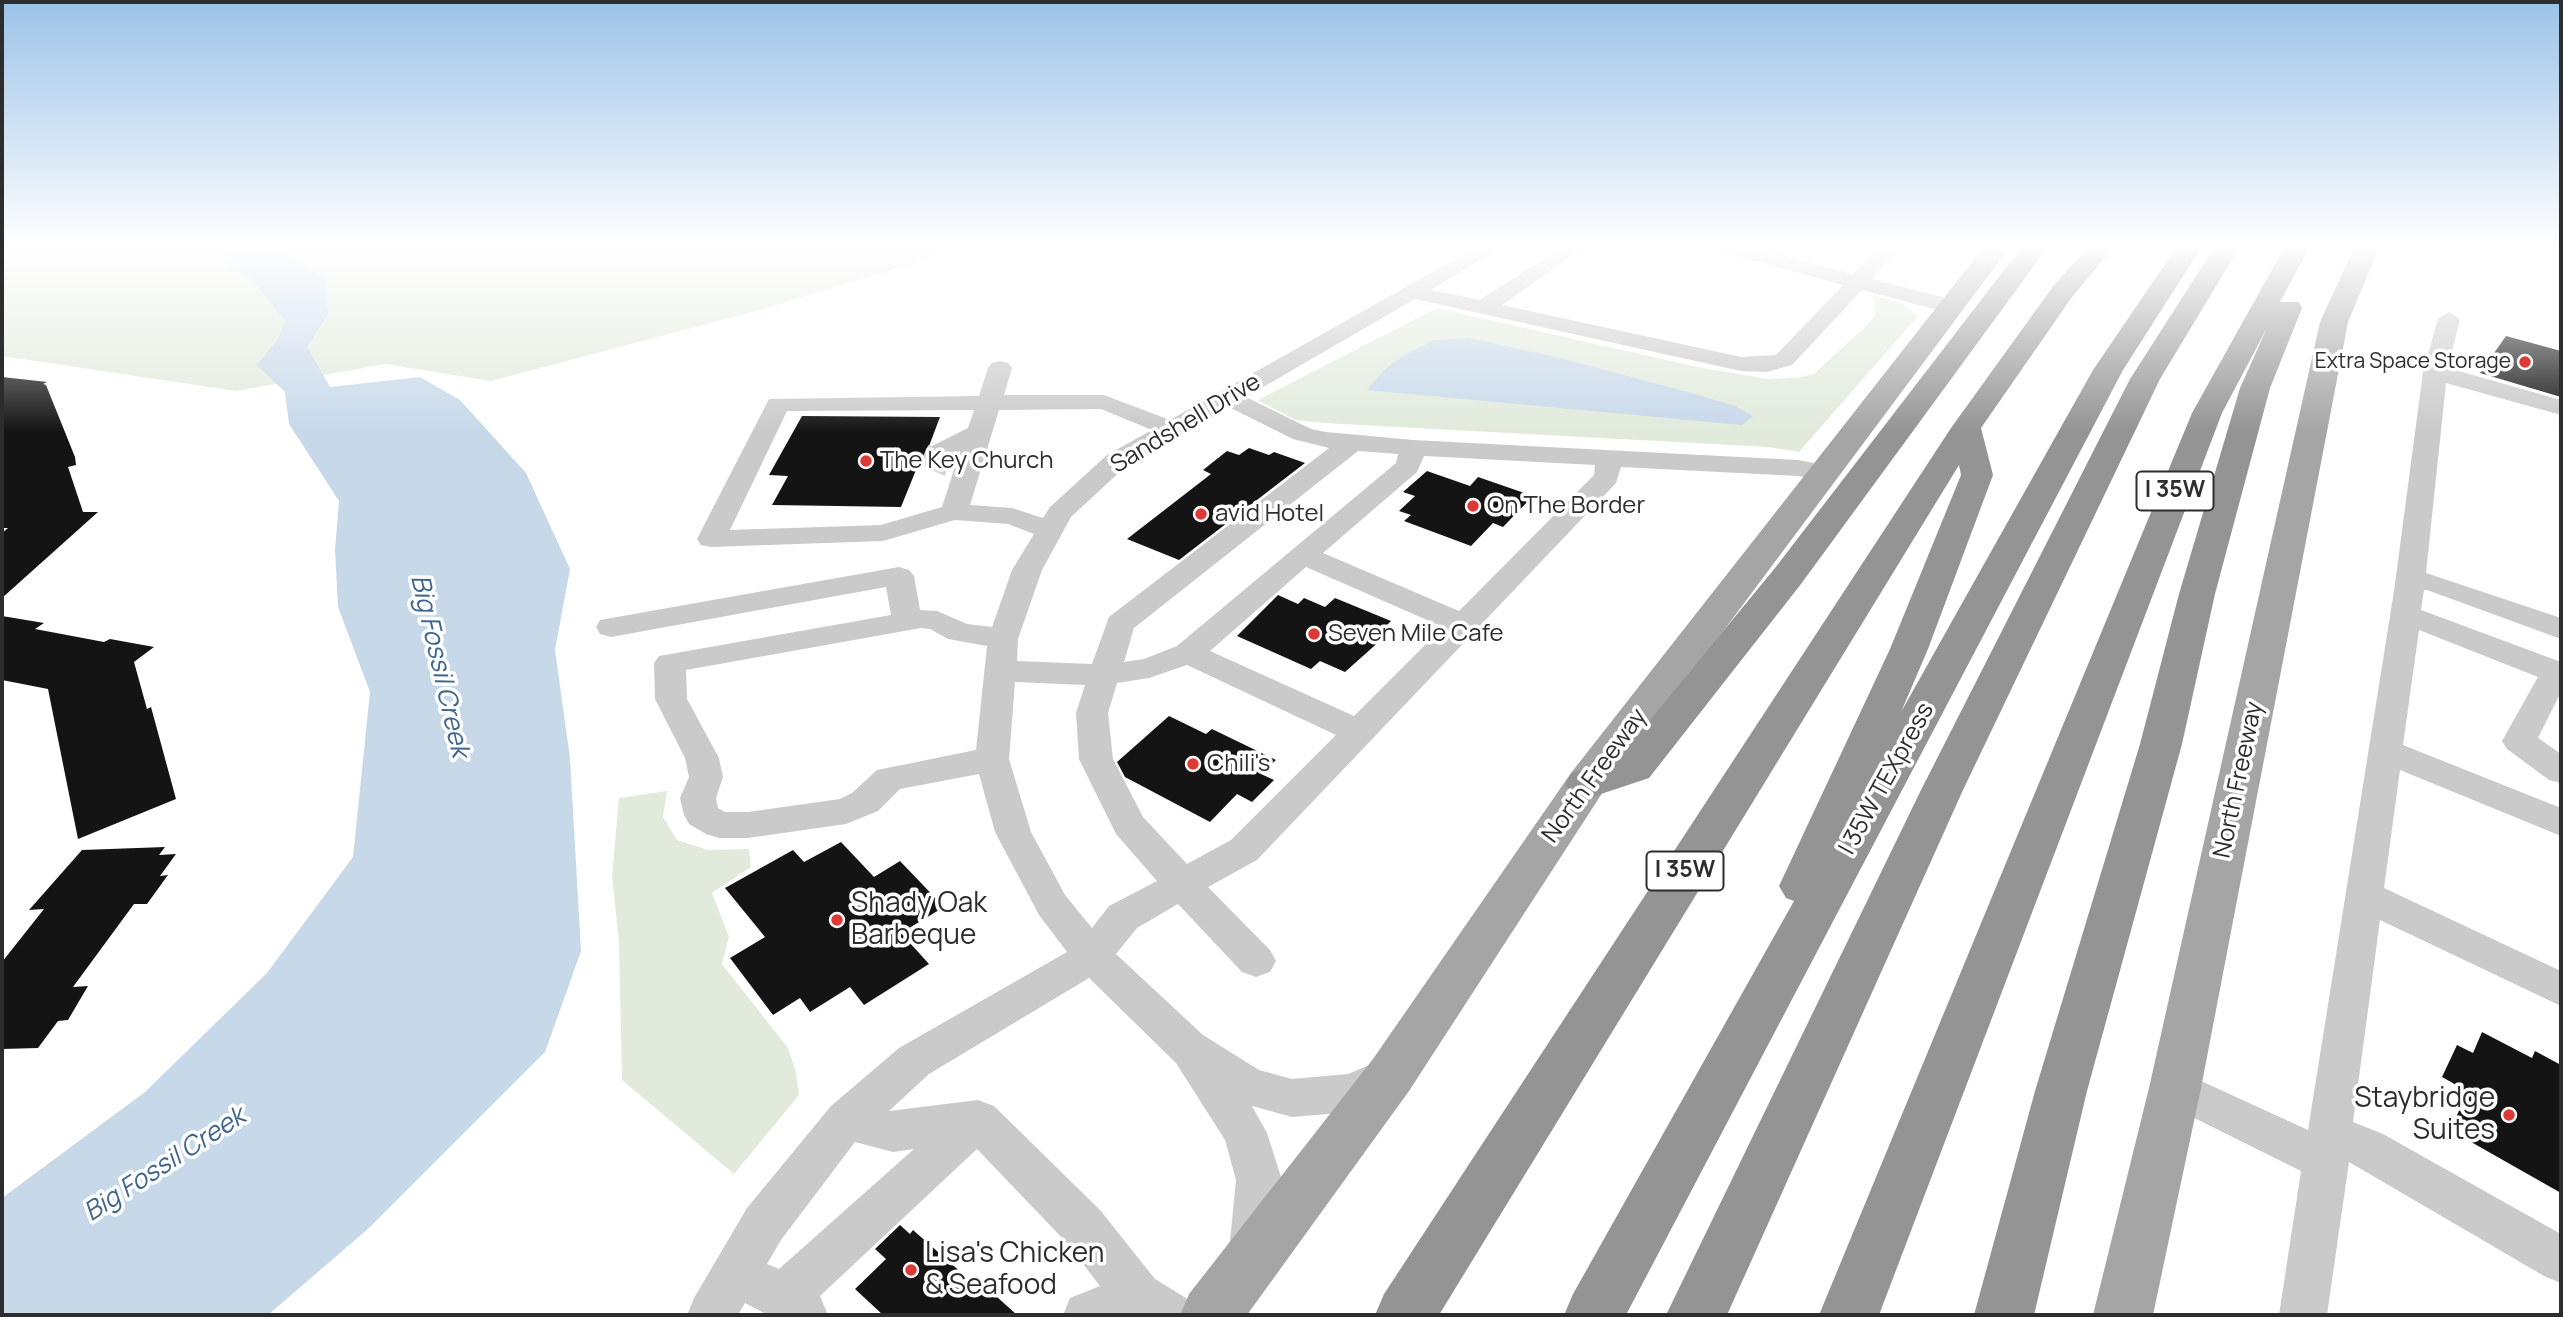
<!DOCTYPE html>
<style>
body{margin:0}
#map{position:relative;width:2563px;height:1317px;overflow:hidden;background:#fff;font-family:Manrope,sans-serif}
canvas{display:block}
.frame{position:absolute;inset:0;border:4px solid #2d2d2d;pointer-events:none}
</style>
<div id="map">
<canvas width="2563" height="1317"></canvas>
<div class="frame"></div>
</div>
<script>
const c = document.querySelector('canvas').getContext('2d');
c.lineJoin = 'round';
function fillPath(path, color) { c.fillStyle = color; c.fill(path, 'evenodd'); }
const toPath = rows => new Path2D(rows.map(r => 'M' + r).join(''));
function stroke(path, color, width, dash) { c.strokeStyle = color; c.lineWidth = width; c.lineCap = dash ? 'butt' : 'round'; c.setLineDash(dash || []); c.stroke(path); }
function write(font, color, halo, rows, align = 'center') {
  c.font = font + ' Manrope,sans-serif'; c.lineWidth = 7; c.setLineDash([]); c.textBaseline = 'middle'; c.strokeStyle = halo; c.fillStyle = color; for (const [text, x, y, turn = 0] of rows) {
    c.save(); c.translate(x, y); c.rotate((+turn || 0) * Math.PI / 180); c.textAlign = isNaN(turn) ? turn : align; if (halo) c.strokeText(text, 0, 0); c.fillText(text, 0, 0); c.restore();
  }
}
fillPath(toPath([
 [2,248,964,248,756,311,491,381,385,364,236,391,2,356],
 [1873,295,1903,304,1918,316,1799,452,1768,447,1324,423,1295,420,1258,400,1437,308,1697,367,1768,379,1794,378,1814,374,1871,321,1876,311],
 [667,791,663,817,677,840,708,850,749,849,751,867,712,893,729,937,722,964,788,1048,796,1072,799,1095,734,1174,622,1080,619,942,612,876,619,798]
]), '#e1eadb');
fillPath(toPath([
 [219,248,287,248,288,255,325,278,328,314,307,347,330,387,420,377,460,400,526,473,570,569,555,650,570,758,581,951,545,1052,369,1228,268,1315,2,1315,2,1198,145,1092,267,973,353,857,370,692,338,607,335,550,339,501,289,424,285,392,257,365,278,339,285,321,251,278,230,269,225,253],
 [1469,338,1560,358,1695,394,1735,406,1753,416,1742,425,1367,390,1383,371,1403,356,1434,340]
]), '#c7d8e9');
fillPath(toPath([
 [2506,336,2561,351,2561,397,2480,373],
 [2,377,47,382,43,384,46,385,75,457,76,465,68,467,83,512,98,512,2,598,2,533,8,528,2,528],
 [802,416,940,417,920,470,916,470,901,507,772,505,788,476,769,475],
 [1249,448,1269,455,1274,452,1305,463,1179,560,1127,539,1211,474,1203,470,1227,451,1239,455],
 [1427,471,1470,486,1478,477,1533,496,1503,527,1493,523,1471,546,1404,521,1411,515,1399,511,1415,496,1403,492],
 [1278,595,1298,604,1304,598,1325,607,1335,598,1391,621,1384,628,1391,631,1345,672,1320,661,1311,669,1237,636],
 [2,616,44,623,35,629,104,642,110,639,154,647,134,662,147,709,151,707,176,799,78,839,48,689,2,680],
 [1169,716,1206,734,1212,729,1276,760,1261,774,1274,780,1252,802,1237,794,1210,822,1125,777,1117,762],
 [841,842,874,877,900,861,944,907,901,933,929,964,864,1005,850,987,810,1012,800,998,773,1015,730,958,765,937,725,888,793,850,804,862],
 [165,847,159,855,176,854,160,876,168,875,147,904,134,904,73,987,88,986,68,1020,58,1021,38,1048,2,1049,2,962,44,909,29,910,82,850],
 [2482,1032,2532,1058,2535,1051,2561,1065,2561,1193,2450,1130,2464,1100,2455,1095,2458,1086,2442,1077,2457,1045,2473,1053],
 [900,1225,910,1234,913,1230,971,1281,975,1277,1017,1315,883,1315,855,1289,886,1259,875,1249]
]), '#141414');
stroke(toPath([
 [932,470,941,451]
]), '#d5d5d5', 28, [28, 14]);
fillPath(toPath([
 [1475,248,1499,248,1431,290,1480,300,1560,248,1583,248,1502,305,1741,357,1776,355,1843,285,1723,252,1720,248,1752,248,1853,274,1879,248,1900,248,1872,279,1957,301,1960,306,1949,313,1862,290,1792,365,1767,372,1741,371,1415,299,1246,397,1311,429,1326,432,1413,440,1798,460,1835,467,1839,473,1835,479,1826,481,1798,476,1621,467,1616,483,1257,860,1208,887,1270,950,1276,961,1270,972,1256,977,1242,972,1178,904,1137,928,1116,954,1203,1035,1259,1070,1292,1079,1348,1074,1386,1058,1401,1064,1407,1077,1401,1090,1351,1112,1292,1117,1252,1106,1267,1133,1282,1180,1277,1251,1270,1267,1253,1274,1236,1267,1229,1251,1236,1180,1225,1140,1176,1063,1089,978,929,1074,889,1111,978,1100,994,1106,1100,1210,1155,1279,1186,1298,1193,1315,1063,1315,1070,1298,1100,1286,1066,1242,977,1149,820,1296,828,1315,768,1315,745,1303,738,1315,687,1315,694,1298,747,1208,831,1106,899,1048,1067,952,1039,915,995,832,979,774,900,789,878,811,846,824,748,838,719,838,706,834,689,824,684,815,680,798,689,777,685,758,655,699,654,663,659,656,891,615,886,587,611,637,600,634,596,627,600,620,899,567,909,570,914,576,920,610,937,611,967,624,992,627,1012,570,1034,534,1008,524,955,520,883,541,711,547,701,545,697,539,769,399,979,396,988,368,992,363,1000,361,1008,363,1012,368,1004,395,1104,395,1170,420,1475,248],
 [1229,407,1293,439,1329,448,1109,617,1092,664,1017,661,1018,639,1042,570,1071,517,1125,467,1229,407],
 [1101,409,1152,430,1107,455,1050,507,1043,518,1012,508,970,505,999,410,1101,409],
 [974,410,968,428,932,446,928,451,932,456,941,459,960,451,942,507,881,525,730,530,787,411,974,410],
 [1358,451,1398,454,1396,463,1177,646,1144,659,1124,662,1134,628,1358,451],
 [1424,456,1595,465,1594,475,1459,611,1323,553,1417,472,1424,456],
 [1306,567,1443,627,1354,716,1210,651,1306,567],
 [921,628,930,629,948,639,987,646,976,750,877,770,852,793,840,799,748,812,725,812,718,808,716,798,723,777,719,758,687,699,686,670,921,628],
 [1187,665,1336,735,1231,840,1187,864,1143,817,1113,759,1108,713,1117,683,1149,678,1187,665],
 [1015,682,1085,685,1076,713,1079,759,1116,834,1157,881,1109,906,1092,928,1065,895,1031,832,1009,759,1015,682],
 [855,1142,893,1152,914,1149,779,1269,767,1264,781,1240,855,1142],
 [2449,312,2460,319,2448,368,2561,400,2561,415,2446,383,2426,573,2561,618,2561,639,2427,590,2424,590,2421,610,2561,662,2561,692,2538,738,2561,754,2561,783,2549,780,2507,749,2502,741,2538,677,2419,630,2403,745,2561,808,2561,836,2400,770,2384,888,2561,971,2561,1006,2380,920,2353,1122,2383,1134,2561,1234,2561,1283,2544,1276,2349,1162,2327,1315,2279,1315,2301,1171,2160,1101,2153,1088,2160,1075,2175,1069,2308,1130,2394,591,2423,372,2438,319,2449,312]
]), '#cacaca');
fillPath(toPath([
 [1983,248,2009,248,1601,795,1409,1091,1247,1315,1180,1315,1189,1294,1373,1059,1571,773,1983,248],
 [2354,248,2379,248,2348,322,2201,1088,2153,1315,2093,1315,2149,1088,2320,322,2354,248]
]), '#a5a5a5');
fillPath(toPath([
 [2021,248,2047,248,1801,584,1649,778,1586,799,1571,795,1565,784,1571,773,1619,758,1775,568,2021,248],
 [2087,248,2113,248,2072,297,1981,428,1993,475,1928,649,1901,712,2093,370,2176,248,2201,248,2123,370,1626,1315,1564,1315,1573,1294,1794,901,1786,898,1779,886,1890,649,1961,475,1959,465,1439,1315,1375,1315,1384,1294,1951,428,2054,285,2087,248],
 [2214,248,2239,248,2160,379,1963,790,1727,1315,1666,1315,1921,790,2130,379,2214,248],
 [2284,248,2309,248,2280,302,2299,302,2302,308,2270,388,2215,594,2182,744,2087,1091,2034,1315,1974,1315,2035,1091,2140,744,2179,594,2240,388,2267,328,2222,413,1879,1315,1819,1315,2192,413,2284,248]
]), '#949494');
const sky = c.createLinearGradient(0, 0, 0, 432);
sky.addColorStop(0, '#9bc2e8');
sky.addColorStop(0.57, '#fff');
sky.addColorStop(1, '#ffffff00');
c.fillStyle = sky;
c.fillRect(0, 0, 2563, 432);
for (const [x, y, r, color] of [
 [2525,362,7,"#de3a35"],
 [866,461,7,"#de3a35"],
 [1473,506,7,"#de3a35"],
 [1201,514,7,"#de3a35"],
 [1314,634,7,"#de3a35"],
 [1193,764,7,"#de3a35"],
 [837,920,7,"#de3a35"],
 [2509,1115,7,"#de3a35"],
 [911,1270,7,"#de3a35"]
]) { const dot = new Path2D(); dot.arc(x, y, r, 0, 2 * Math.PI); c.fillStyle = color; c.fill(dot); stroke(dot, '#fff', 2.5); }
write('21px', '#2d2d2d', '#fff', [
 ["Extra Space Storage",2511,362]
], 'right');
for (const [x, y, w] of [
 [2175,491,77],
 [1685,871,77]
]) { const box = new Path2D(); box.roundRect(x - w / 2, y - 19.5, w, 39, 5); c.fillStyle = '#fff'; c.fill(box); stroke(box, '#2d2d2d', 2); }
write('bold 23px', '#2d2d2d', null, [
 ["I 35W",2175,491],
 ["I 35W",1685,871]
]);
write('24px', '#2d2d2d', '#fff', [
 ["Sandshell Drive",1186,424,-31],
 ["North Freeway",1595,776,-54],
 ["I 35W TEXpress",1887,779,-61],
 ["North Freeway",2239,780,-78]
]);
write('24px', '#2d2d2d', '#fff', [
 ["The Key Church",880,461],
 ["On The Border",1487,506],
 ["avid Hotel",1215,514],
 ["Seven Mile Cafe",1328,634],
 ["Chili's",1207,764]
], 'left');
write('italic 26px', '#3e658b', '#fff', [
 ["Big Fossil Creek",439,666,77],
 ["Big Fossil Creek",165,1165,-33]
]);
write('28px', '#2d2d2d', '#fff', [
 ["Shady Oak",851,904],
 ["Barbeque",851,936],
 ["Staybridge",2495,1099,"right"],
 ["Suites",2495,1131,"right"],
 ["Lisa's Chicken",925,1254],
 ["& Seafood",925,1286]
], 'left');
</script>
